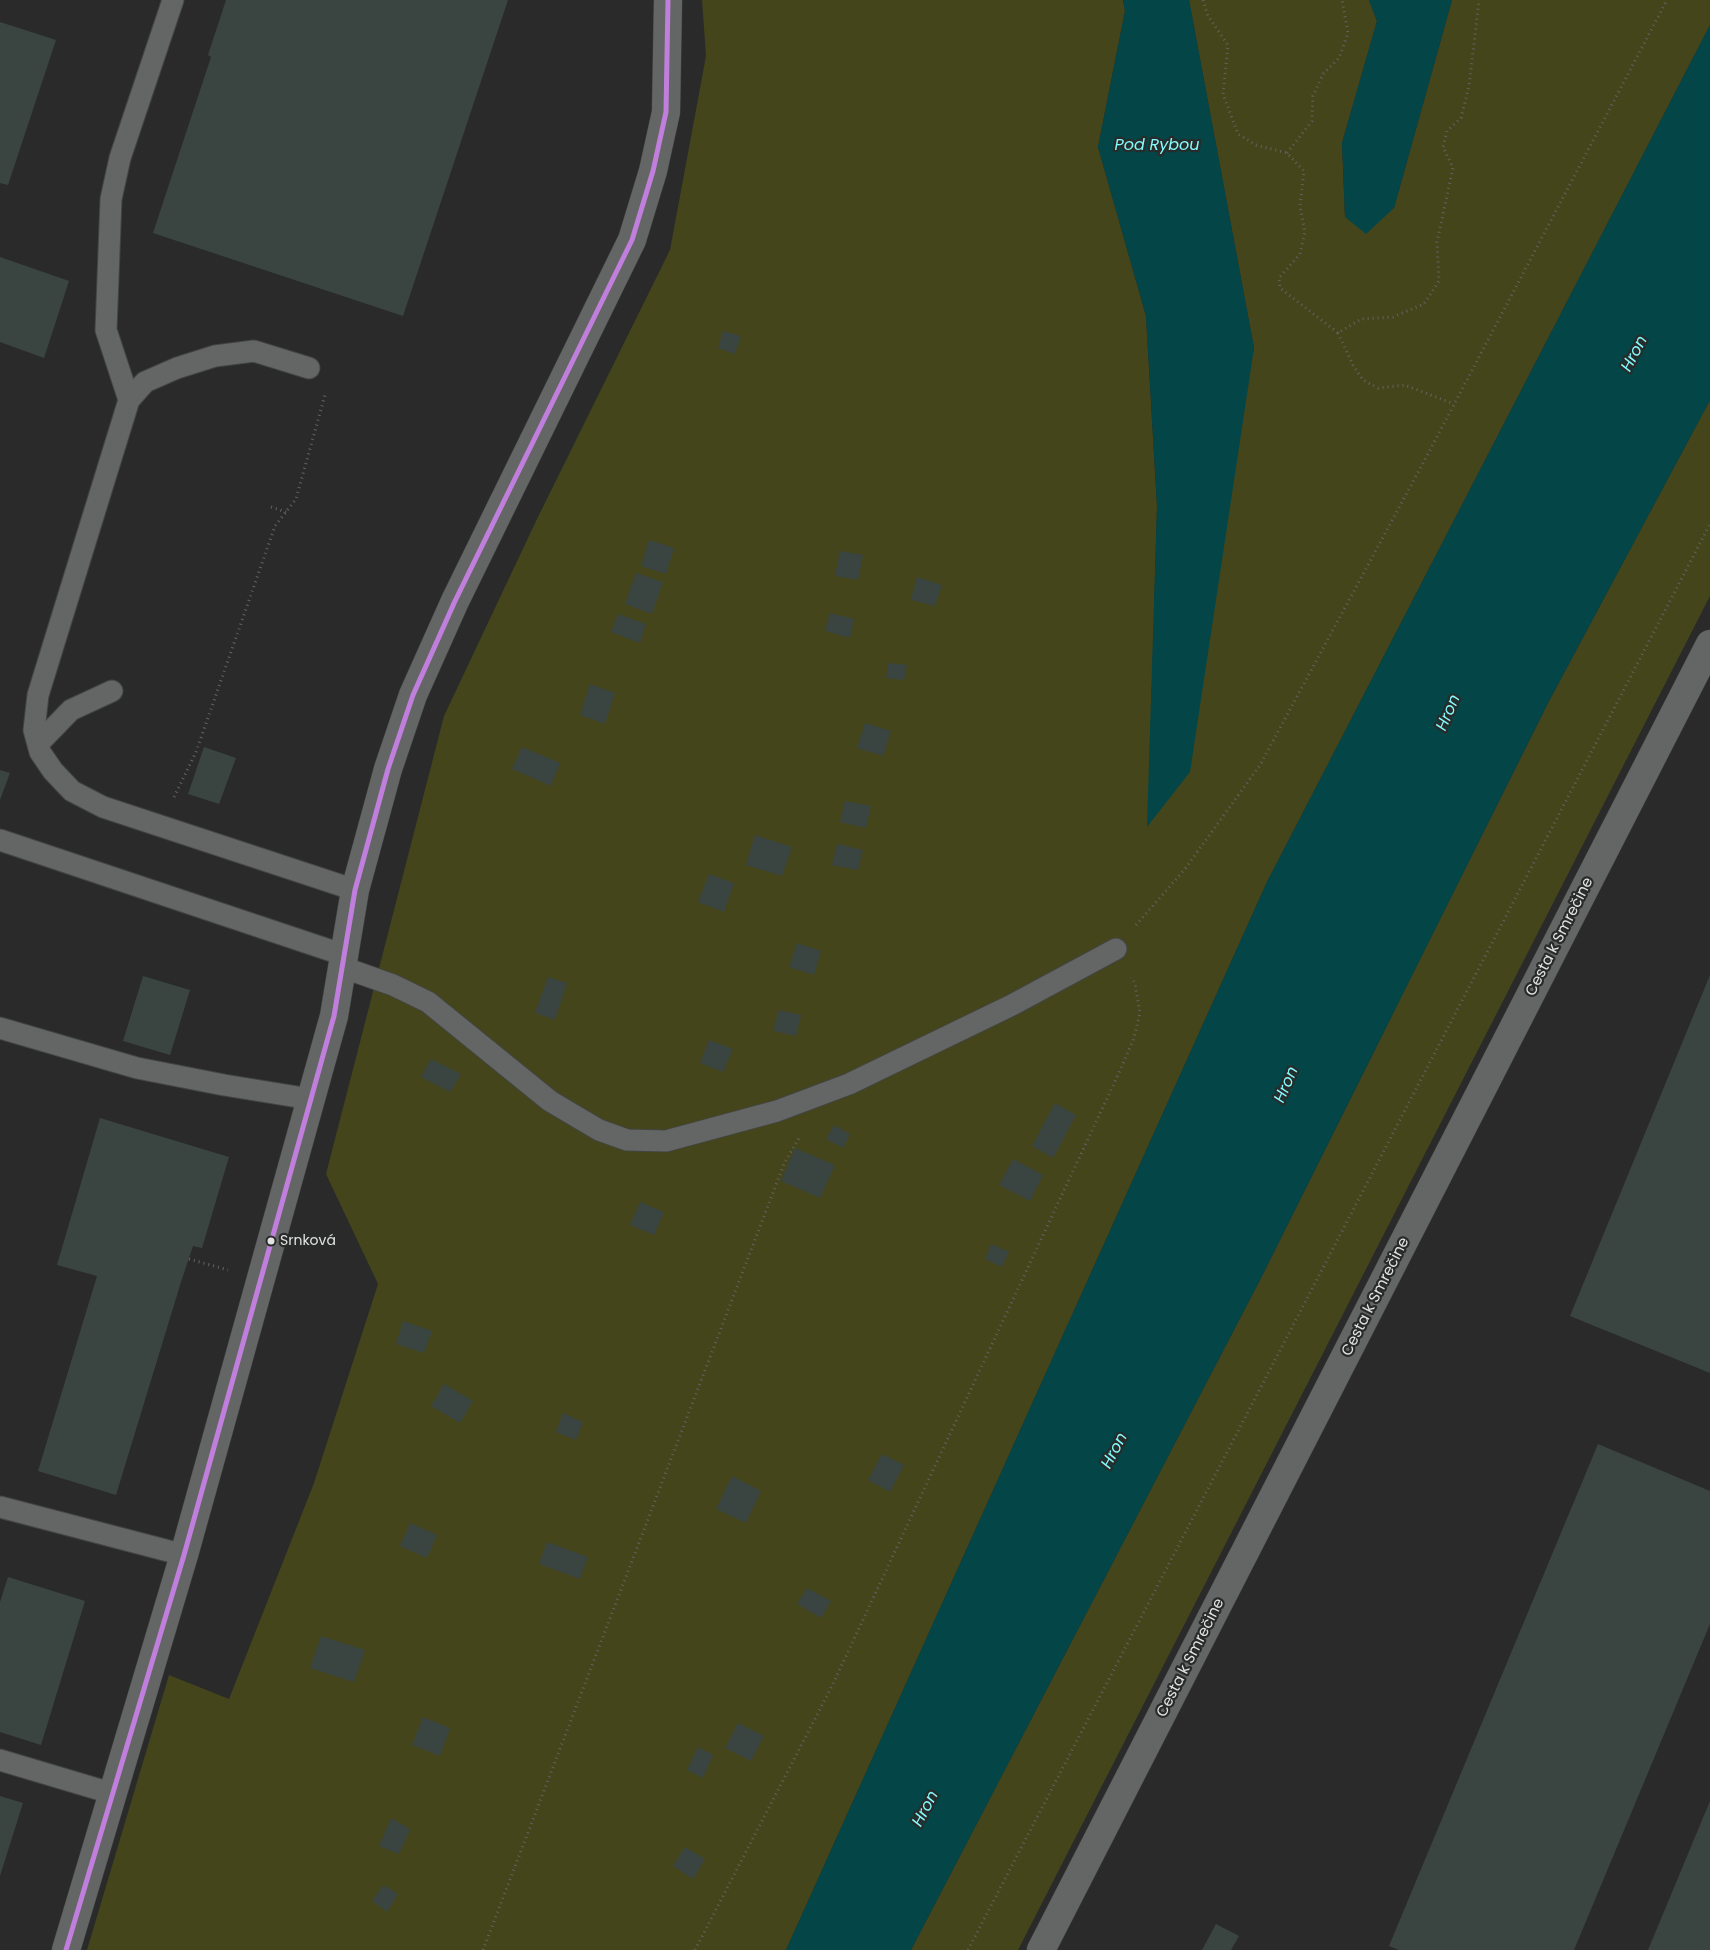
<!DOCTYPE html>
<meta charset="utf-8">
<style>
body{margin:0}
canvas{display:block;background:#292a29}
</style>
<canvas width="1710" height="1950"></canvas>
<script>
const c = document.querySelector('canvas').getContext('2d');
c.lineJoin = 'round';
function fillPath(path, color) { c.fillStyle = color; c.fill(path, 'evenodd'); }
const toPath = rows => new Path2D(rows.map(r => 'M' + r).join(''));
function stroke(path, color, width, dash) { c.strokeStyle = color; c.lineWidth = width; c.lineCap = dash ? 'butt' : 'round'; c.setLineDash(dash || []); c.stroke(path); }
function write(font, color, halo, rows, align = 'center') {
  c.font = font + ' Poppins,sans-serif'; c.lineWidth = 4.5; c.setLineDash([]); c.textBaseline = 'middle'; c.strokeStyle = halo; c.fillStyle = color; for (const [text, x, y, turn = 0] of rows) {
    c.save(); c.translate(x, y); c.rotate((+turn || 0) * Math.PI / 180); c.textAlign = isNaN(turn) ? turn : align; if (halo) c.strokeText(text, 0, 0); c.fillText(text, 0, 0); c.restore();
  }
}
fillPath(toPath([
 [702,0,1123,0,1125,11,1098,147,1146,316,1157,506,1148,826,1254,348,1189,0,1369,0,1377,21,1342,143,1345,217,1394,208,1452,0,1710,0,1710,25,1267,882,786,1950,87,1950,169,1675,229,1699,314,1483,378,1284,326,1174,444,716,537,519,670,250,706,56],
 [1710,400,1710,596,1018,1950,911,1950,1261,1278,1548,703]
]), '#44451b');
fillPath(toPath([
 [1123,0,1189,0,1254,348,1190,772,1147,827,1157,506,1146,316,1098,147,1125,11],
 [1369,0,1452,0,1394,208,1366,234,1345,217,1342,143,1377,21],
 [1710,25,1710,400,1548,703,1261,1278,911,1950,786,1950,1267,882]
]), '#044547');
fillPath(toPath([
 [226,0,508,0,403,316,153,233,211,57,208,55],
 [0,22,56,40,8,185,0,183],
 [0,257,69,281,44,358,0,342],
 [723,331,741,336,735,354,718,348],
 [649,540,674,548,666,574,641,566],
 [840,551,863,555,858,580,835,576],
 [636,573,663,582,652,614,625,604],
 [917,577,942,585,935,606,911,600],
 [830,613,854,619,850,638,825,631],
 [618,614,646,624,640,643,611,632],
 [888,663,907,665,904,680,886,678],
 [590,684,615,693,605,724,580,715],
 [865,723,891,731,883,756,857,748],
 [204,747,236,758,219,804,188,794],
 [522,747,560,763,551,786,512,769],
 [0,770,10,773,0,800],
 [845,801,871,806,866,828,840,822],
 [755,835,792,847,782,876,746,865],
 [837,844,863,850,858,870,832,865],
 [709,874,734,883,724,912,698,902],
 [797,943,821,951,814,975,789,967],
 [1710,975,1710,1373,1570,1316],
 [143,976,190,990,170,1055,123,1041],
 [548,977,567,983,555,1020,535,1013],
 [779,1010,801,1015,796,1036,773,1031],
 [709,1040,733,1049,723,1072,700,1063],
 [431,1059,461,1074,450,1092,421,1077],
 [1055,1103,1076,1115,1053,1158,1032,1146],
 [100,1118,229,1157,202,1248,193,1246,181,1282,116,1495,38,1471,97,1276,57,1265],
 [834,1125,850,1134,843,1148,826,1139],
 [795,1148,835,1165,820,1198,781,1181],
 [1013,1159,1043,1175,1030,1201,999,1185],
 [640,1202,664,1212,654,1235,630,1225],
 [991,1244,1009,1252,1002,1267,985,1259],
 [403,1321,432,1331,424,1353,396,1344],
 [444,1384,473,1401,460,1423,431,1406],
 [563,1413,583,1422,576,1440,556,1432],
 [1598,1444,1710,1491,1710,1624,1574,1950,1399,1950,1389,1946],
 [882,1454,904,1465,890,1492,868,1480],
 [732,1476,761,1491,746,1523,716,1509],
 [410,1523,437,1535,427,1558,400,1546],
 [547,1542,588,1557,580,1579,539,1564],
 [8,1577,85,1601,41,1745,0,1732,0,1602],
 [807,1588,831,1601,821,1618,797,1604],
 [321,1636,365,1650,354,1682,310,1668],
 [423,1717,450,1728,440,1756,412,1745],
 [738,1723,764,1736,751,1761,725,1748],
 [698,1747,713,1755,703,1778,687,1770],
 [0,1796,23,1803,0,1876],
 [1710,1801,1710,1950,1648,1950],
 [391,1818,410,1829,399,1854,379,1846],
 [685,1847,705,1859,693,1879,673,1866],
 [383,1885,398,1894,387,1912,372,1901],
 [1216,1924,1239,1936,1231,1950,1202,1950]
]), '#3a4542');
const lane = toPath([
 [309,368,254,351,215,356,177,368,145,382,129,400,38,695,34,730,40,752,53,771,72,791,103,807,355,890],
 [129,400,106,330,111,199,120,158,173,0],
 [38,744,71,710,112,691],
 [0,840,344,955],
 [342,967,393,985,428,1002,550,1101,599,1130,627,1140,666,1141,777,1111,849,1084,1012,1005,1116,949],
 [0,1028,137,1068,224,1085,310,1099],
 [0,1507,184,1555],
 [0,1760,114,1794]
]);
const street = toPath([
 [66,1950,184,1555,334,1016,355,890,388,769,413,695,455,601,632,240,653,171,666,112,668,0],
 [1041,1950,1710,644]
]);
stroke(lane, '#434543', 23);
stroke(street, '#434543', 29);
stroke(toPath([
 [1203,0,1208,16,1228,45,1223,94,1238,134,1256,145,1287,153,1304,171,1300,206,1305,232,1300,254,1279,278,1280,288,1338,333,1361,319,1393,317,1424,304,1439,281,1437,242,1453,168,1443,147,1447,131,1461,118,1469,86,1479,0],
 [1287,153,1312,121,1313,96,1323,74,1339,58,1348,33,1342,0],
 [1338,333,1353,365,1363,380,1378,388,1405,385,1454,404],
 [271,507,286,512],
 [174,797,196,752,275,526,296,499,325,395],
 [1136,925,1185,869,1260,765,1429,452,1667,0],
 [189,1259,228,1270],
 [483,1950,784,1164,799,1138],
 [695,1950,832,1686,1118,1075,1134,1038,1140,1013,1135,984,1132,977],
 [968,1950,1710,524]
]), '#626362', 3, [1, 4]);
stroke(lane, '#646665', 21);
stroke(street, '#646665', 28);
stroke(toPath([
 [66,1950,184,1555,334,1016,355,890,388,769,413,695,455,601,632,240,653,171,666,112,668,0]
]), '#c07fdc', 5);
for (const [x, y, r, color] of [
 [271,1241,4.5,"#e0e3e1"]
]) { const dot = new Path2D(); dot.arc(x, y, r, 0, 2 * Math.PI); c.fillStyle = color; c.fill(dot); stroke(dot, '#282b29', 2); }
write('14px', '#e0e3e1', '#282b29', [
 ["Srnková",280,1241]
], 'left');
write('15px', '#e0e3e1', '#282b29', [
 ["Cesta k Smrečine",1560,937,-63],
 ["Cesta k Smrečine",1376,1297,-63],
 ["Cesta k Smrečine",1191,1658,-63]
]);
write('italic 16px', '#83fafd', '#282b29', [
 ["Pod Rybou",1157,146],
 ["Hron",1635,354,-62],
 ["Hron",1449,713,-67],
 ["Hron",1287,1085,-67],
 ["Hron",1115,1451,-62],
 ["Hron",926,1809,-62]
]);
</script>
